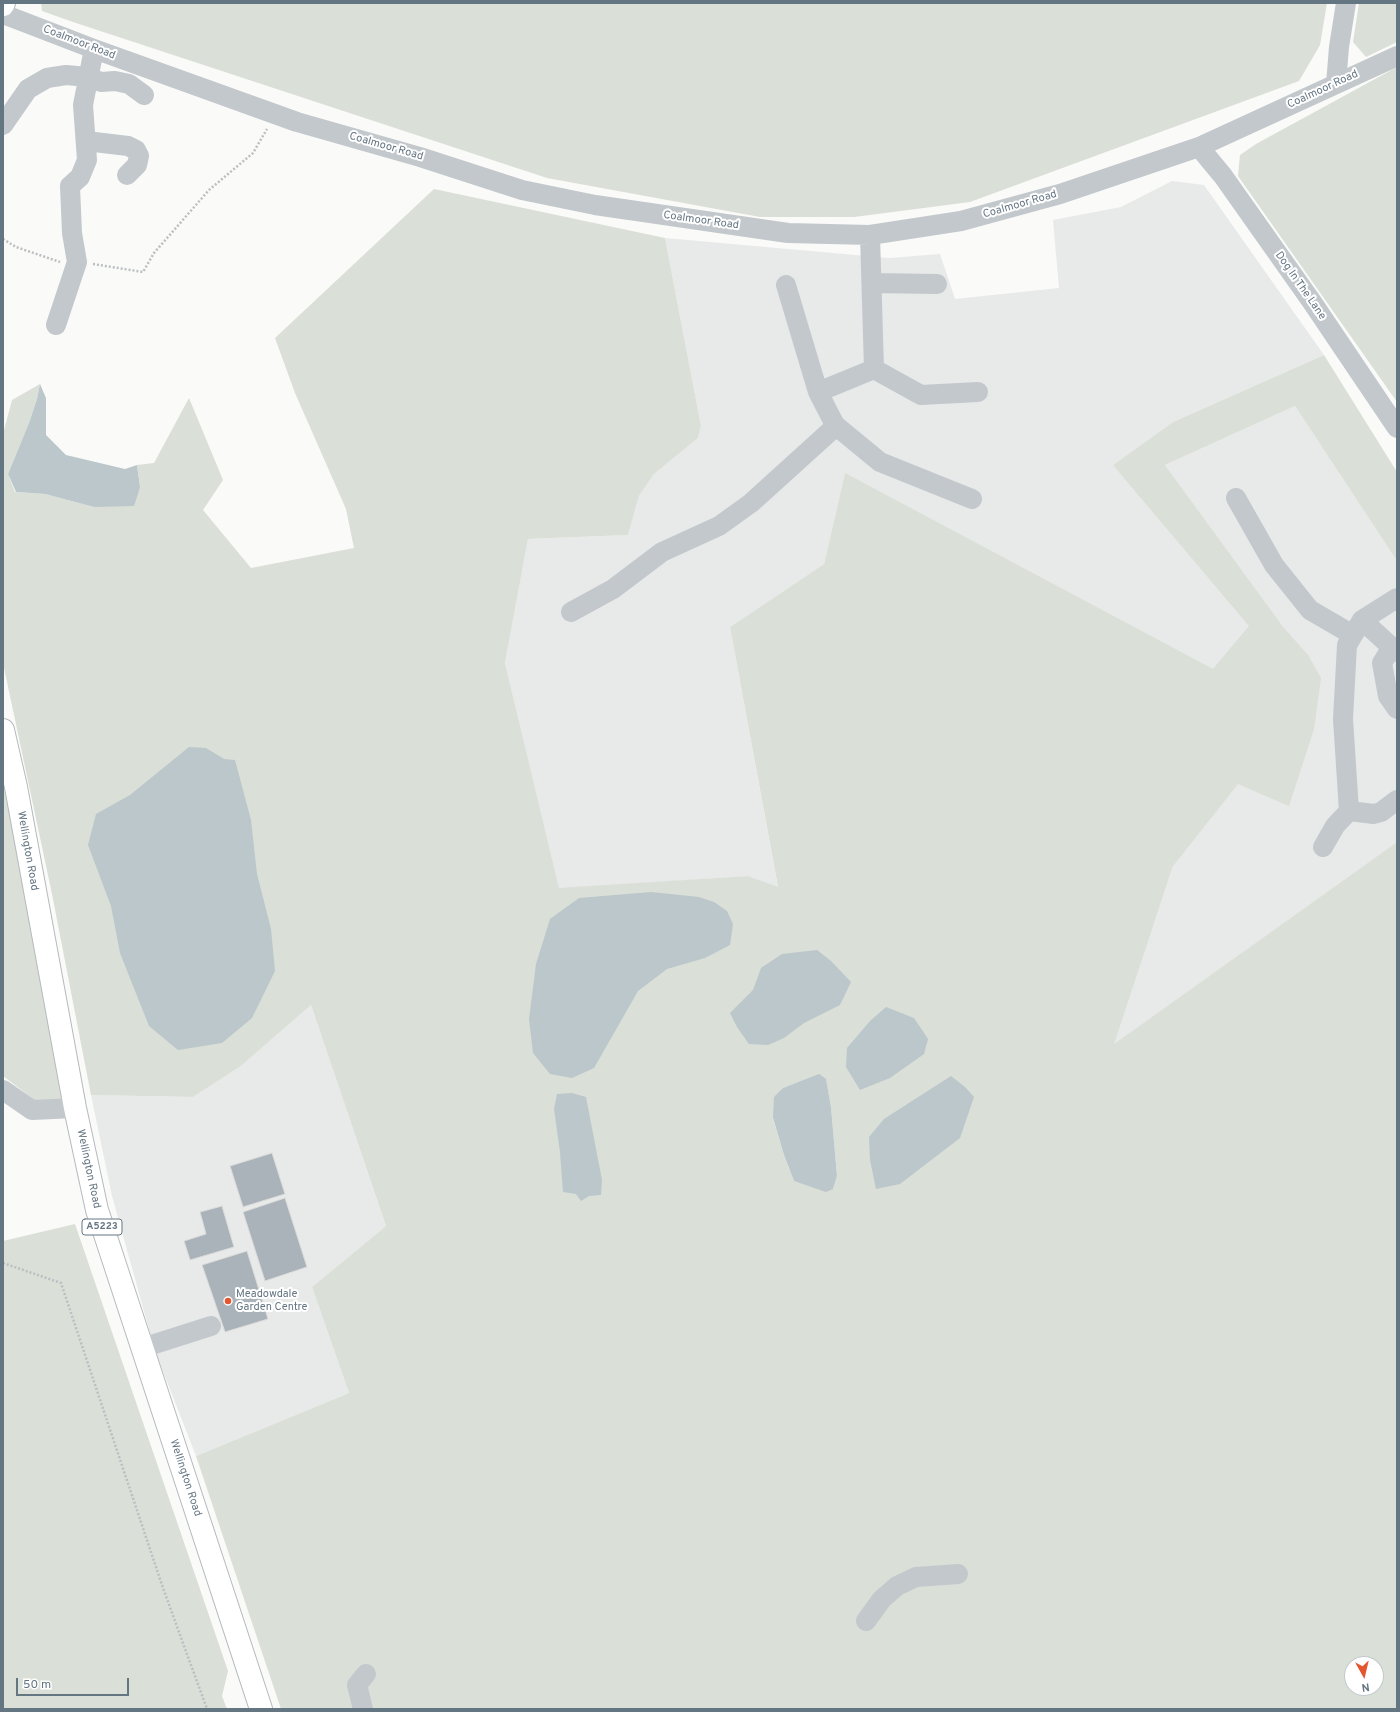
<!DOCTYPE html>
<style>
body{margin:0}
#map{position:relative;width:1400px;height:1712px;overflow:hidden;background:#fafaf8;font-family:Overpass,sans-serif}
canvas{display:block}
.frame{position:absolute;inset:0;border:4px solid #657683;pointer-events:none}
.north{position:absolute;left:1344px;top:1656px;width:40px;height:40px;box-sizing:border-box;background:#fff;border:1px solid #c1c8cd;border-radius:50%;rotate:172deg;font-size:11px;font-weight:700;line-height:16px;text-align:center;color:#657683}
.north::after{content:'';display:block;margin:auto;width:14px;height:18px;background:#e4572e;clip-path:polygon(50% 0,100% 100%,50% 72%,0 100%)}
.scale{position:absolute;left:16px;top:1678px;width:113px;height:18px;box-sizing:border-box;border:2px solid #657683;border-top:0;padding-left:5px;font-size:12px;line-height:14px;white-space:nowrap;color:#657683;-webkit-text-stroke:3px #fff;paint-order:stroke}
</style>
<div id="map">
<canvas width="1400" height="1712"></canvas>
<div class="frame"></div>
<div class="north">N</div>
<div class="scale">50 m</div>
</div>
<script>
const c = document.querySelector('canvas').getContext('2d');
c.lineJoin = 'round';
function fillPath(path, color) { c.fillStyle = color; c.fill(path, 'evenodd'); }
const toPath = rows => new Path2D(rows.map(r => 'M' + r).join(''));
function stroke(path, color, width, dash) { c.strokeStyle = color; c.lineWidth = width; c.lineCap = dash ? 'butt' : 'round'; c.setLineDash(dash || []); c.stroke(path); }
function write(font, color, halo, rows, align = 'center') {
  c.font = font + ' Overpass,sans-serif'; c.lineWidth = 4; c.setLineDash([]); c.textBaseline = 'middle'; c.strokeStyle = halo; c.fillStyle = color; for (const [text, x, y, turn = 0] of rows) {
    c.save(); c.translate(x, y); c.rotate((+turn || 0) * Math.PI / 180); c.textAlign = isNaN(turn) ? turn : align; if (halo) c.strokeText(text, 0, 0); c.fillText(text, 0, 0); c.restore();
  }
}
fillPath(toPath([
 [1172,181,1204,185,1324,355,1173,422,1113,465,1269,609,1165,465,1295,406,1397,561,1397,842,1113,1045,1173,866,845,473,824,564,730,627,778,888,748,876,559,889,505,663,528,539,628,535,639,496,654,474,698,438,701,426,665,238,889,258,940,254,955,299,1059,288,1053,220,1121,207],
 [311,1005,386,1226,312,1287,349,1393,196,1456,157,1356,152,1340,112,1196,91,1095,193,1097,241,1066]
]), '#e8e9e9');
fillPath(toPath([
 [41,3,1327,3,1320,45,1299,81,970,202,854,217,760,217,547,178,73,22,42,11],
 [1359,3,1397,3,1397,42,1366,57,1353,42],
 [1397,67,1397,402,1238,176,1240,155,1256,144],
 [434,189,665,238,701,426,698,438,654,474,639,496,628,535,528,539,505,663,559,888,748,876,778,887,730,627,824,564,845,473,1213,669,1249,626,1113,465,1173,422,1324,355,1397,472,1397,561,1295,406,1165,465,1283,627,1308,655,1321,678,1314,729,1289,806,1238,784,1173,866,1114,1044,1397,842,1397,1709,281,1709,196,1456,349,1393,312,1287,386,1226,311,1005,241,1066,193,1097,91,1095,52,894,3,663,3,434,12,400,40,384,37,399,29,423,8,474,15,492,45,494,94,507,140,487,137,465,154,463,189,398,223,480,203,510,251,568,354,548,346,509,295,393,275,338],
 [826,1080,831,1107,837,1176,833,1189,794,1181,784,1155,773,1119,783,1088,800,1082],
 [1352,1664,1376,1664,1376,1688,1352,1688],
 [3,783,21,867,65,1100,36,1101,3,1076],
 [75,1224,228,1671,222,1696,227,1709,3,1709,3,1241]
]), '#dadfd7');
fillPath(toPath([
 [40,384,46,398,46,435,66,455,125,469,137,465,140,487,134,506,94,507,45,494,16,492,8,474,29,423,37,399],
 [189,747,206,748,224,759,235,760,251,820,257,874,271,929,275,971,252,1018,222,1043,178,1050,149,1026,120,953,111,906,88,845,96,814,130,795],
 [651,892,699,897,714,902,727,911,733,924,730,945,705,958,667,969,638,991,594,1068,572,1078,550,1074,533,1053,529,1019,536,964,550,919,579,898],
 [817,950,831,961,851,982,840,1005,804,1023,784,1038,768,1045,749,1044,737,1027,730,1013,753,990,761,968,782,954],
 [886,1007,914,1018,928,1039,924,1054,890,1078,860,1090,846,1067,847,1048,870,1021],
 [819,1074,826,1079,831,1107,837,1176,833,1189,826,1192,794,1181,784,1155,773,1118,774,1097,783,1088],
 [951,1076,965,1087,974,1097,960,1138,900,1184,876,1189,870,1160,869,1137,884,1119],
 [572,1093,586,1097,602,1180,601,1195,589,1196,581,1201,576,1194,563,1192,560,1152,554,1109,557,1094]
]), '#bbc7cb');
const building = toPath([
 [272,1153,285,1194,243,1207,230,1166,272,1153],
 [285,1198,307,1267,265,1281,243,1212,285,1198],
 [222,1206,234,1247,190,1260,184,1241,206,1234,200,1212,222,1206],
 [247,1251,268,1319,225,1332,202,1265,247,1251]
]);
fillPath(building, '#aab3b9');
stroke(building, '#dcdcda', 1);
const major = toPath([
 [3,5,4,3],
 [3,730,16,787,75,1108,97,1210,261,1709]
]);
stroke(major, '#b5babe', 24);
stroke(toPath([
 [3,239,16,247,60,262],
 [93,264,143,272,154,253,209,190,253,153,267,129],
 [3,1263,61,1283,163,1588,207,1709]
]), '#bbbfc2', 2.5, [2, 2]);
stroke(toPath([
 [3,14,94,49,297,122,420,157,522,190,595,205,788,233,870,235,961,221,1060,194,1199,147,1397,56],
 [1336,84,1339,47,1346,3],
 [3,125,28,89,47,78,66,75,88,77,101,82,115,81,129,84,144,95],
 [86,141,128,146,136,150,139,156,137,165,127,175],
 [1199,147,1223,176,1312,302,1397,428],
 [872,283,937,284],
 [786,285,818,392,874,369,870,235],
 [56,325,77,262,72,233,70,186,80,177,87,160,83,105,94,49],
 [874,369,921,395,978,392],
 [818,392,835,425,880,462,972,499],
 [1236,498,1274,565,1310,610,1353,635],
 [571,612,613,589,662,552,719,526,751,503,836,426],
 [1362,620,1397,652],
 [1392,647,1382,663,1388,696,1397,709],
 [1349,811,1374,814,1381,812,1397,800],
 [1323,847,1335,826,1349,811,1343,719,1347,645,1362,620,1397,598],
 [3,1090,32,1110,75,1108],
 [142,1348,211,1326],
 [866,1621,882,1599,897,1586,916,1577,958,1574],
 [363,1709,357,1685,366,1674]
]), '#c3c8cc', 20);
stroke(major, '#fff', 22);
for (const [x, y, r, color] of [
 [228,1301,4,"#e4572e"]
]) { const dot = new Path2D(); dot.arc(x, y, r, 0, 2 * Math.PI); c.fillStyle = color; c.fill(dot); stroke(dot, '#fff', 1.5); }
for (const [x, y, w] of [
 [102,1227,40]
]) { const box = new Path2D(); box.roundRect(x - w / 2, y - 8, w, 16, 3); c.fillStyle = '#fff'; c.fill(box); stroke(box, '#657683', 1); }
write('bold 10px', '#657683', null, [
 ["A5223",102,1227]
]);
write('11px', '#657683', '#fff', [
 ["Coalmoor Road",79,43,21],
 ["Coalmoor Road",1323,90,-25],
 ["Coalmoor Road",386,147,16],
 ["Coalmoor Road",1020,205,-16],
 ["Coalmoor Road",701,221,8],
 ["Dog In The Lane",1300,286,55],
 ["Wellington Road",27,851,80],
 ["Wellington Road",88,1169,78],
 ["Wellington Road",185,1478,72]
]);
write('11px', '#657683', '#fff', [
 ["Meadowdale",236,1295],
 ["Garden Centre",236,1308]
], 'left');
</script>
